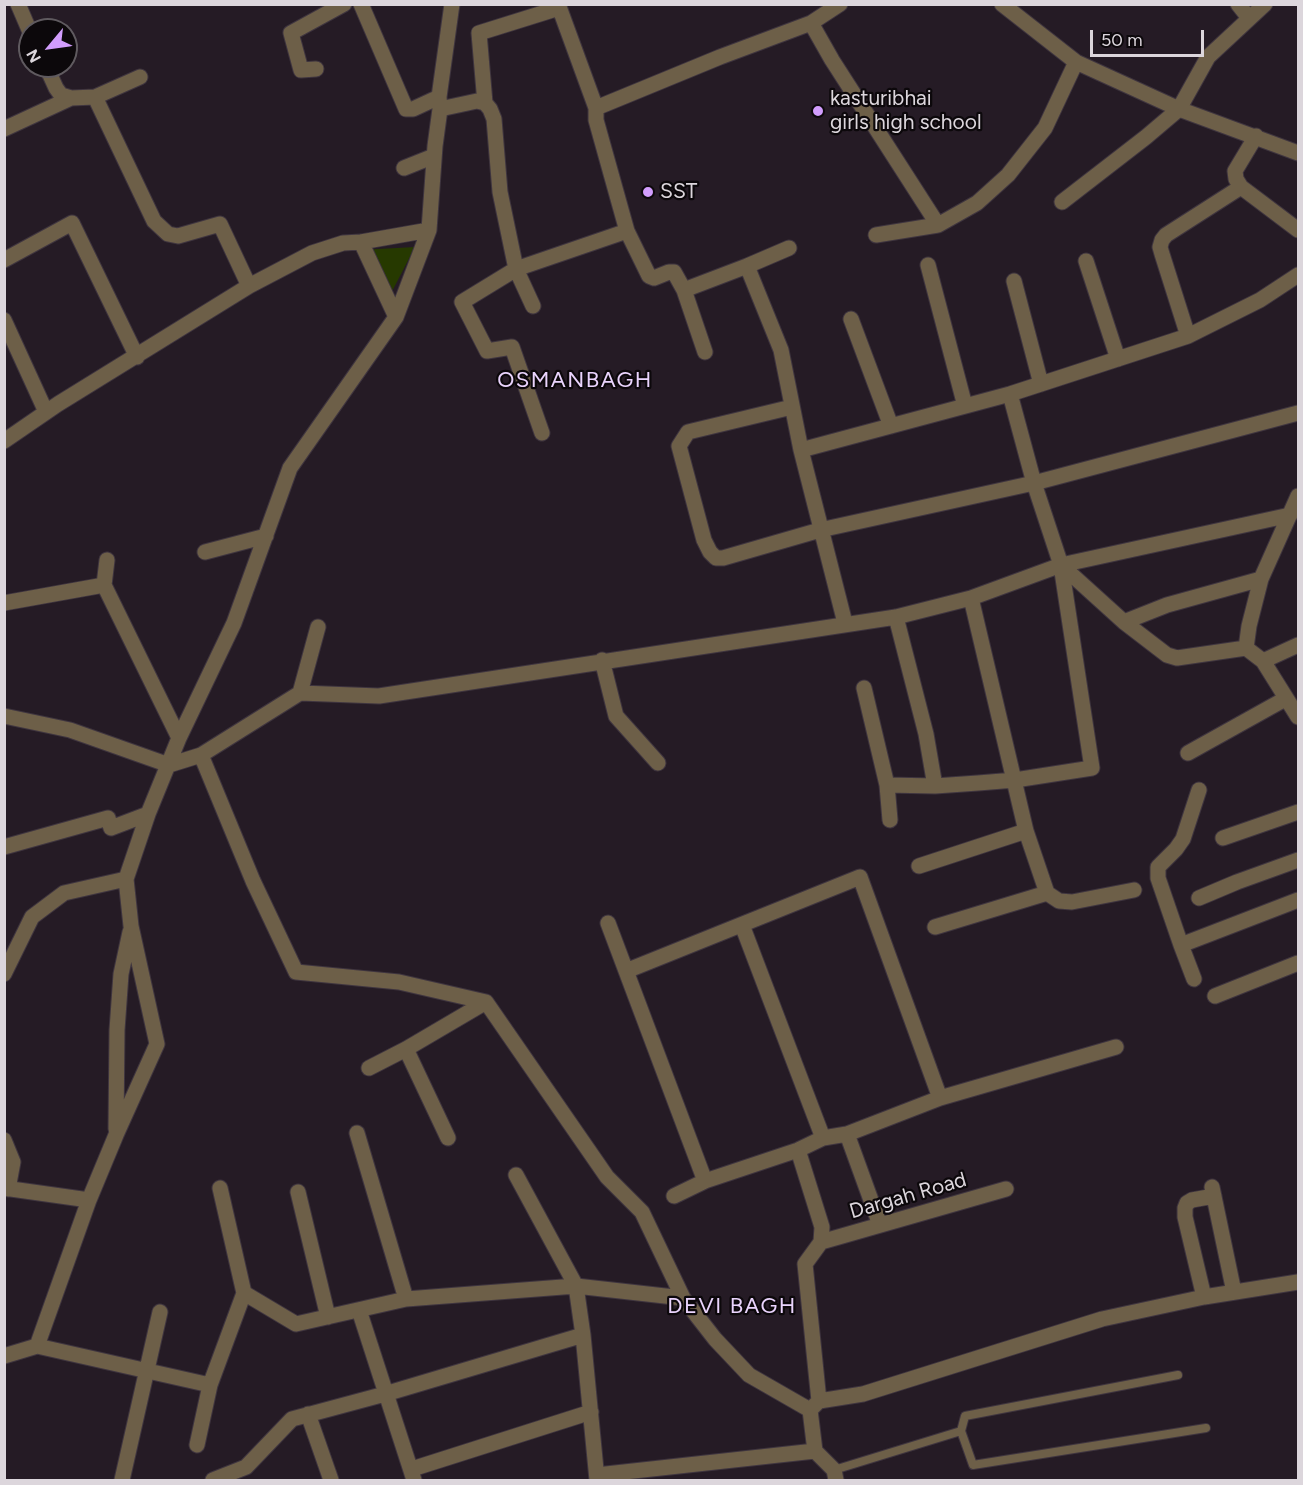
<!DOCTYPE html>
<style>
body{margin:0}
#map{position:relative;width:1303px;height:1485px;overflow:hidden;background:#251b25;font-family:Figtree,sans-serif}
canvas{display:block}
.frame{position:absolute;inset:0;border:6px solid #dcd6dc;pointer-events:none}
.north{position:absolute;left:18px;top:18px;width:60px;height:60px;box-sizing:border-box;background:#0c080b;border:2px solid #5f5a5f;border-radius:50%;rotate:241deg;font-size:16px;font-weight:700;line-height:24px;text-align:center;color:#dcd6dc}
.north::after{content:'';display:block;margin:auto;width:21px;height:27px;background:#d29dfd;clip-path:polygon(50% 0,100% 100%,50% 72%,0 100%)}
.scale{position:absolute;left:1090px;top:30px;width:114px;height:27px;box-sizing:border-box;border:3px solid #dcd6dc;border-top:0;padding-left:8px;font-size:18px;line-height:21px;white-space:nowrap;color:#dcd6dc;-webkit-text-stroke:4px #0c080b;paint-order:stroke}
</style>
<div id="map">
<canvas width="1303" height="1485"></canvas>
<div class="frame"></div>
<div class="north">N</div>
<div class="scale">50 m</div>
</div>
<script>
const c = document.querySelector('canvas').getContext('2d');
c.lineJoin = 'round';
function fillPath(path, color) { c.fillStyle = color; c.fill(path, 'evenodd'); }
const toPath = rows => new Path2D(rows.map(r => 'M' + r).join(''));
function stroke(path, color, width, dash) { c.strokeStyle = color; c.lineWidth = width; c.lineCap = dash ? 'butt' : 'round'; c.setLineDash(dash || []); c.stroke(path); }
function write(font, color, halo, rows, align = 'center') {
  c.font = font + ' Figtree,sans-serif'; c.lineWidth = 4.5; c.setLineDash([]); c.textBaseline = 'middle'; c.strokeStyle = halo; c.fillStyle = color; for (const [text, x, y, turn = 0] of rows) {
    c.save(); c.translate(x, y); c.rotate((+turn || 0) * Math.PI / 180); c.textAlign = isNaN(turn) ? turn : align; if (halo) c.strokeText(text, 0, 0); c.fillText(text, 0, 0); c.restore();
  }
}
fillPath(toPath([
 [415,247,385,305,360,250]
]), '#263900');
const service = toPath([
 [961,1431,973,1465,1206,1428],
 [834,1470,961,1431,965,1416,1178,1375]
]);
const minor = toPath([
 [18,4,30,32],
 [361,4,406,109,413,109,439,97],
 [558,4,596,108],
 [1002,4,1076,62,1179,109,1298,153],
 [1238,4,1249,18],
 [811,23,840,4],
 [46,66,56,88,61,95,71,98,95,97,140,77],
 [316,69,301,70,291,33,344,4],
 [95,97,154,221,168,234,178,236,220,224,249,286],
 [485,103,479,33,559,8],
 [440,109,477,101,485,103,490,109,494,119,500,192,516,269,462,302,487,351,512,347,542,433],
 [4,129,71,98],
 [1256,136,1235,171,1236,179,1241,187,1298,230],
 [404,168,434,156],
 [1062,202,1146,137,1179,109,1208,57,1265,4],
 [627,231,649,276,654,278,669,272,674,272,684,290,747,266,781,350,801,450,845,623],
 [876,235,938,225,977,203,1008,175,1045,128,1076,62],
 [361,242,396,317],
 [4,260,72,223,137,357],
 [1086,261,1118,359],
 [928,265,965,406],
 [747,266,789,248],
 [1014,281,1041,384],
 [684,290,705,352],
 [533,306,516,269,627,231,596,120,596,108,720,57,811,23,832,60,938,225],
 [851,319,891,426],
 [4,320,46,412],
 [1188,336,1162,254,1160,247,1162,240,1166,235,1241,187],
 [792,407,688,432,679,446,704,540,710,552,716,558,723,558,820,530,1034,483,1298,413],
 [4,441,58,404,249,286,312,253,343,243,361,242,429,230],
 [801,450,1010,394,1188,336,1260,300,1298,275],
 [1298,496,1261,579,1249,626,1246,648,1263,661,1298,717],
 [205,552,266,536],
 [1061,565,1124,622,1167,655,1177,658,1246,648],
 [104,585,107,560],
 [971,598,1026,831,1047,893,1059,901,1072,902,1134,890],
 [4,603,104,585,179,738],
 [896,617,926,734,935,786],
 [1124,622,1167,605,1261,579],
 [602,660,616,716,658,763],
 [1263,661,1298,645],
 [864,688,887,785,890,820],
 [300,693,318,627],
 [4,716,70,730,169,765,201,755,300,693,379,696,896,617,971,598,1061,565,1290,515],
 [1188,753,1285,699],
 [201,755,253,881,296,972,399,982,486,1002,607,1177,642,1212,683,1298,715,1339,749,1375,810,1410,815,1451,834,1470,836,1480],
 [887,785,935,786,978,783,1015,780,1092,768,1061,565,1034,483,1010,394],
 [1223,838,1298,812],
 [4,847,108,818,111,828,148,814],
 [919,866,1026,831],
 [1199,898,1237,882,1298,860],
 [608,923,705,1181],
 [742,925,823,1138],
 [935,927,1047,893],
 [1181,945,1158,878,1158,867,1176,849,1183,839,1199,790],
 [626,971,860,877,940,1098],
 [4,974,32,917,64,893,126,879],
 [1194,979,1181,945,1298,900],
 [1215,996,1298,963],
 [406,1049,448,1138],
 [369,1068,406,1049,486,1002],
 [116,1129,117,1030,121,974,130,932],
 [357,1133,406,1299],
 [847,1134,880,1225],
 [4,1140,13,1162,8,1189],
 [798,1150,822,1227,821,1242,805,1264,819,1401],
 [516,1175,576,1286,583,1335,597,1480],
 [1212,1187,1234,1292],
 [4,1188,89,1200],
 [220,1188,244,1293,296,1324,406,1299,576,1286,683,1298],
 [298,1192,328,1317],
 [674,1196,705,1181,798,1150,823,1138,847,1134,940,1098,1116,1047],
 [821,1242,1006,1189],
 [1204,1297,1185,1217,1185,1208,1187,1203,1192,1200,1214,1196],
 [359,1310,414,1480],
 [37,1346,210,1385],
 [4,1356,37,1346,89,1200,116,1135,157,1044,131,926,126,879,148,814,179,738,234,623,290,468,396,317,429,230,435,146,440,109,439,97,452,4],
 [810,1410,819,1401,863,1394,1102,1319,1204,1297,1298,1282],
 [308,1414,331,1480],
 [197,1445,210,1385,244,1293],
 [412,1469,591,1412],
 [597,1475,815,1451],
 [122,1480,160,1312],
 [213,1480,246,1467,292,1419,385,1394,583,1335]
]);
stroke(service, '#3f353f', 10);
stroke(minor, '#3f353f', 17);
stroke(service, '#6d5f48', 8);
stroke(minor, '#6d5f48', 15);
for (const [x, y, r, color] of [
 [818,111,6,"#d29dfd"],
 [648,192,6,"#d29dfd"]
]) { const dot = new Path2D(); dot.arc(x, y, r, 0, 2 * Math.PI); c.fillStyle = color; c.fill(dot); stroke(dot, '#0c080b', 2); }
write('21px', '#dcd6dc', '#0c080b', [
 ["kasturibhai",830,99],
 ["girls high school",830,123],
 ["SST",660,192]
], 'left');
write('21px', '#dcd6dc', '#0c080b', [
 ["Dargah Road",908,1196,-16]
]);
c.letterSpacing = '1.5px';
write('22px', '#ead4fd', '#0c080b', [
 ["OSMANBAGH",575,381],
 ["DEVI BAGH",732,1307]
]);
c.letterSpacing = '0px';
</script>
